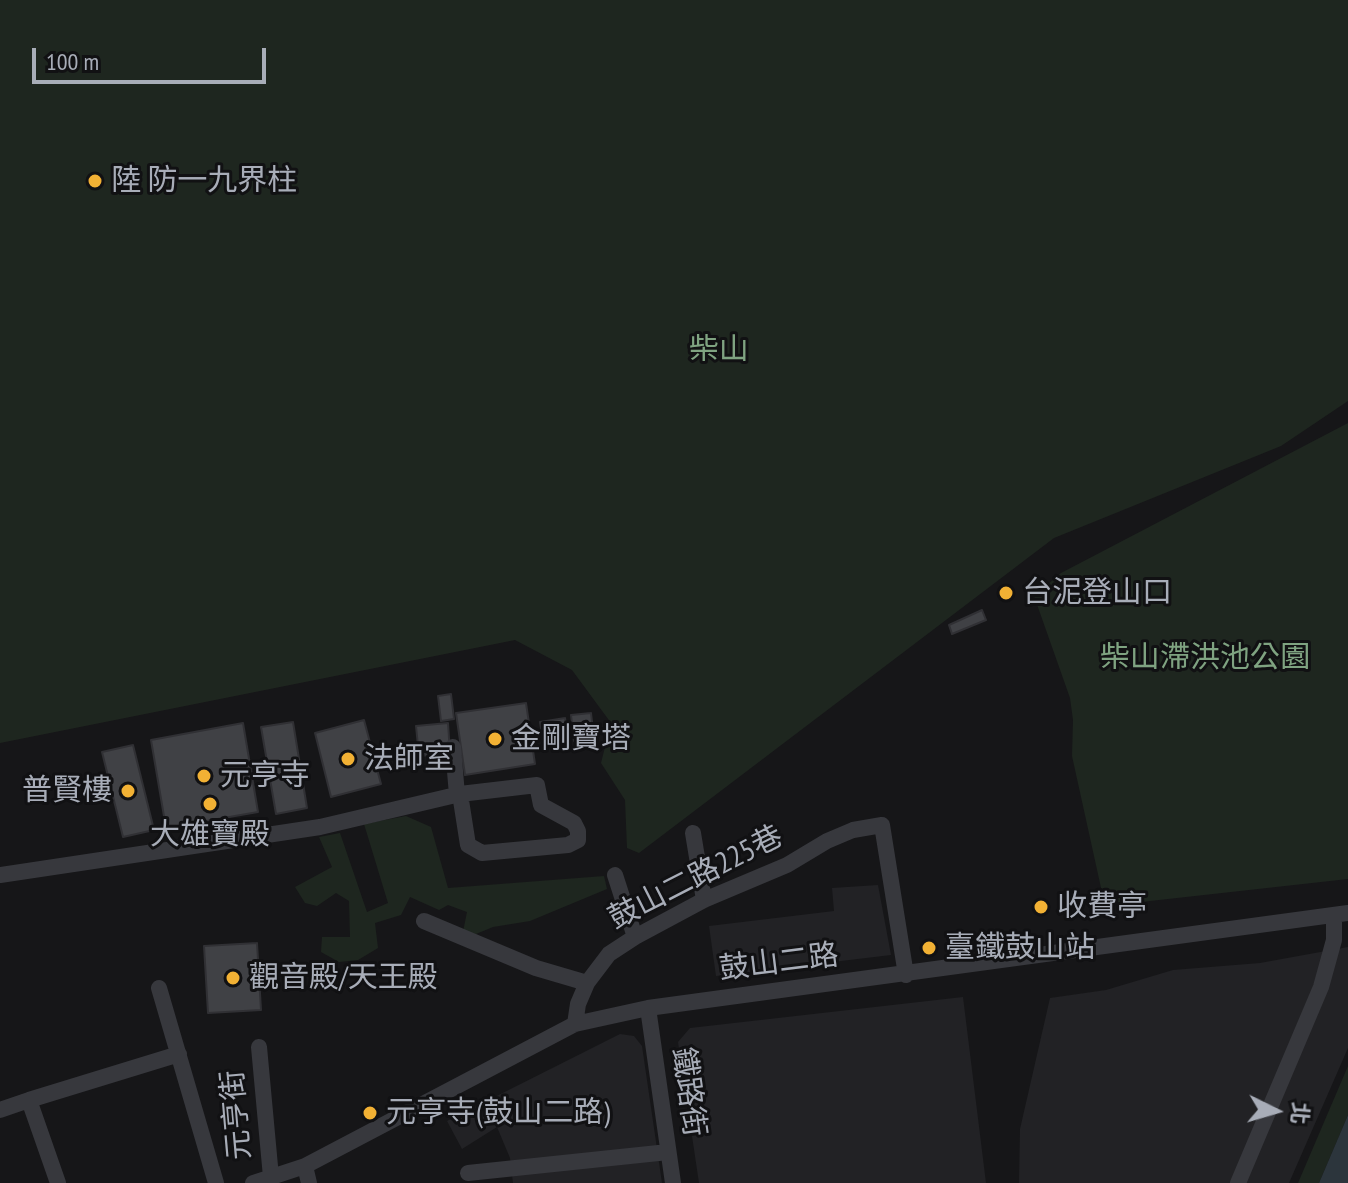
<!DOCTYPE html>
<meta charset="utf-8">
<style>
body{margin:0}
#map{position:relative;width:1348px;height:1183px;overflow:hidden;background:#161618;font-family:"PT Sans Narrow","Noto Sans TC",sans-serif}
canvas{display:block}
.north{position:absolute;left:1236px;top:1071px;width:80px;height:80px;-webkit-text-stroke:6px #111113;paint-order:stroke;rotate:95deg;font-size:22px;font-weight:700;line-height:32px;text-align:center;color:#a8adb8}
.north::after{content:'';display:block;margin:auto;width:28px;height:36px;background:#a8adb8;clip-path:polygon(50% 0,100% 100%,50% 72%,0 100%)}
.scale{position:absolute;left:32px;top:48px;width:234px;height:36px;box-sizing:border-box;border:4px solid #a8adb8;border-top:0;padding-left:10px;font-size:24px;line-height:28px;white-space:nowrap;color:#a8adb8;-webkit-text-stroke:6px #111113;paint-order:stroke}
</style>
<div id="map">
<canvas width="1348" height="1183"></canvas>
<div class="north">北</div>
<div class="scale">100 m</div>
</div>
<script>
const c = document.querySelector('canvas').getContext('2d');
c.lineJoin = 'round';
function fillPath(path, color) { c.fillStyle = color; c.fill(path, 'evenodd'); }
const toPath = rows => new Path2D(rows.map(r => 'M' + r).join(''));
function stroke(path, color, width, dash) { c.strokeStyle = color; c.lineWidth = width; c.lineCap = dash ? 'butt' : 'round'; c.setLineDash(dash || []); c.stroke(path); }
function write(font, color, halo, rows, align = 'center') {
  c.font = font + ' "PT Sans Narrow","Noto Sans TC",sans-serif'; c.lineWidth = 6; c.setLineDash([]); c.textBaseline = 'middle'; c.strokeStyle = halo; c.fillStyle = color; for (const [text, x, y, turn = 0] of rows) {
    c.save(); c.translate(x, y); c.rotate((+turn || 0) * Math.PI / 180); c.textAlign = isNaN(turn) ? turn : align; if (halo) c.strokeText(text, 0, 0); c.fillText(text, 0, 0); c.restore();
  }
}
fillPath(toPath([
 [878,885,891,955,716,976,709,926,834,911,832,888],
 [1348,947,1348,1048,1289,1183,1019,1183,1020,1129,1050,998,1106,990,1173,970,1260,963],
 [963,997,986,1183,699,1183,678,1042,690,1028],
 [620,1034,634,1036,642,1046,662,1183,513,1183,510,1158,497,1127,462,1149,447,1121]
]), '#222225');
fillPath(toPath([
 [0,0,1348,0,1348,401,1281,446,1054,538,639,853,627,848,625,800,601,763,611,723,572,670,515,640,0,743],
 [1348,423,1348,879,1105,906,1072,756,1073,720,1070,698,1034,596,1061,573],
 [406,816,431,827,448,888,604,876,607,889,530,921,493,927,476,934,463,932,467,912,448,905,439,910,410,897,401,915,375,923,378,948,358,960,339,962,321,952,322,937,350,937,349,901,336,893,317,906,305,903,295,887,332,867,319,837,340,833,367,912,388,903,364,824],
 [1348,1066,1348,1115,1319,1183,1298,1183]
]), '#1e261f');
fillPath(toPath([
 [1348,1115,1348,1183,1319,1183]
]), '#2c353c');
const building = toPath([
 [982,610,986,620,952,634,949,625,982,610],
 [451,694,454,719,441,721,438,696,451,694],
 [526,703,535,764,465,775,456,713,526,703],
 [591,713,594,739,574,741,571,715,591,713],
 [565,718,569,741,544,746,540,722,565,718],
 [364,720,381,784,331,797,315,733,364,720],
 [293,722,307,808,276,814,261,727,293,722],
 [243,723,258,812,166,828,151,740,243,723],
 [448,723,450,753,419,756,416,726,448,723],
 [133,745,154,830,123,837,102,752,133,745],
 [257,943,261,1010,208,1013,204,946,257,943]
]);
fillPath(building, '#404145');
stroke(building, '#303034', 2);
stroke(toPath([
 [453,747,457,795],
 [693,833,704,900],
 [0,875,320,827,460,794,537,785,541,805,574,823,578,831,578,840,568,845,482,853,468,845,460,794],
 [615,875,635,937],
 [424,921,536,968,587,983],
 [159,988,216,1183],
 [648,1008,673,1183],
 [575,1024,578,1004,587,983,609,954,635,937,704,900,787,865,827,841,853,830,882,825,906,975],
 [259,1047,271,1177],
 [0,1110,29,1100],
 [305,1166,309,1183],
 [468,1173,668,1152],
 [58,1183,29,1100,179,1054],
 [253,1183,305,1166,575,1024,648,1008,1348,913],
 [1238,1183,1321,987,1334,940,1334,915]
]), '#37383d', 16);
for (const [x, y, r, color] of [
 [95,181,8,"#f2b134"],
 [1006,593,8,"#f2b134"],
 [495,739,8,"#f2b134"],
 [348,759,8,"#f2b134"],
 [204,776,8,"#f2b134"],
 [128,791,8,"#f2b134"],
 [210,804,8,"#f2b134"],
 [1041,907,8,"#f2b134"],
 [929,948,8,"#f2b134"],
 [233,978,8,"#f2b134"],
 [370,1113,8,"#f2b134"]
]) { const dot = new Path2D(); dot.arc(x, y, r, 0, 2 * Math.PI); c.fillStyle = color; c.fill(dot); stroke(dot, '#111113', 3); }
write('30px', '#a8adb8', '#111113', [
 ["陸 防一九界柱",111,181],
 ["台泥登山口",1022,593],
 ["金剛寶塔",511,739],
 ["法師室",364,759],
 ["元亨寺",220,776],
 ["普賢樓",112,791,"right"],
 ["大雄寶殿",210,835,"center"],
 ["收費亭",1057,907],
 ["臺鐵鼓山站",945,948],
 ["觀音殿/天王殿",249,978],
 ["元亨寺(鼓山二路)",386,1113]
], 'left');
write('30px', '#7fa381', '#111113', [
 ["柴山",719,350],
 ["柴山滯洪池公園",1205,658]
]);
write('30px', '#a8adb8', '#111113', [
 ["鼓山二路225巷",696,878,-27],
 ["鼓山二路",779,963,-7],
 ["鐵路街",688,1092,82],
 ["元亨街",237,1115,-95]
]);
</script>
